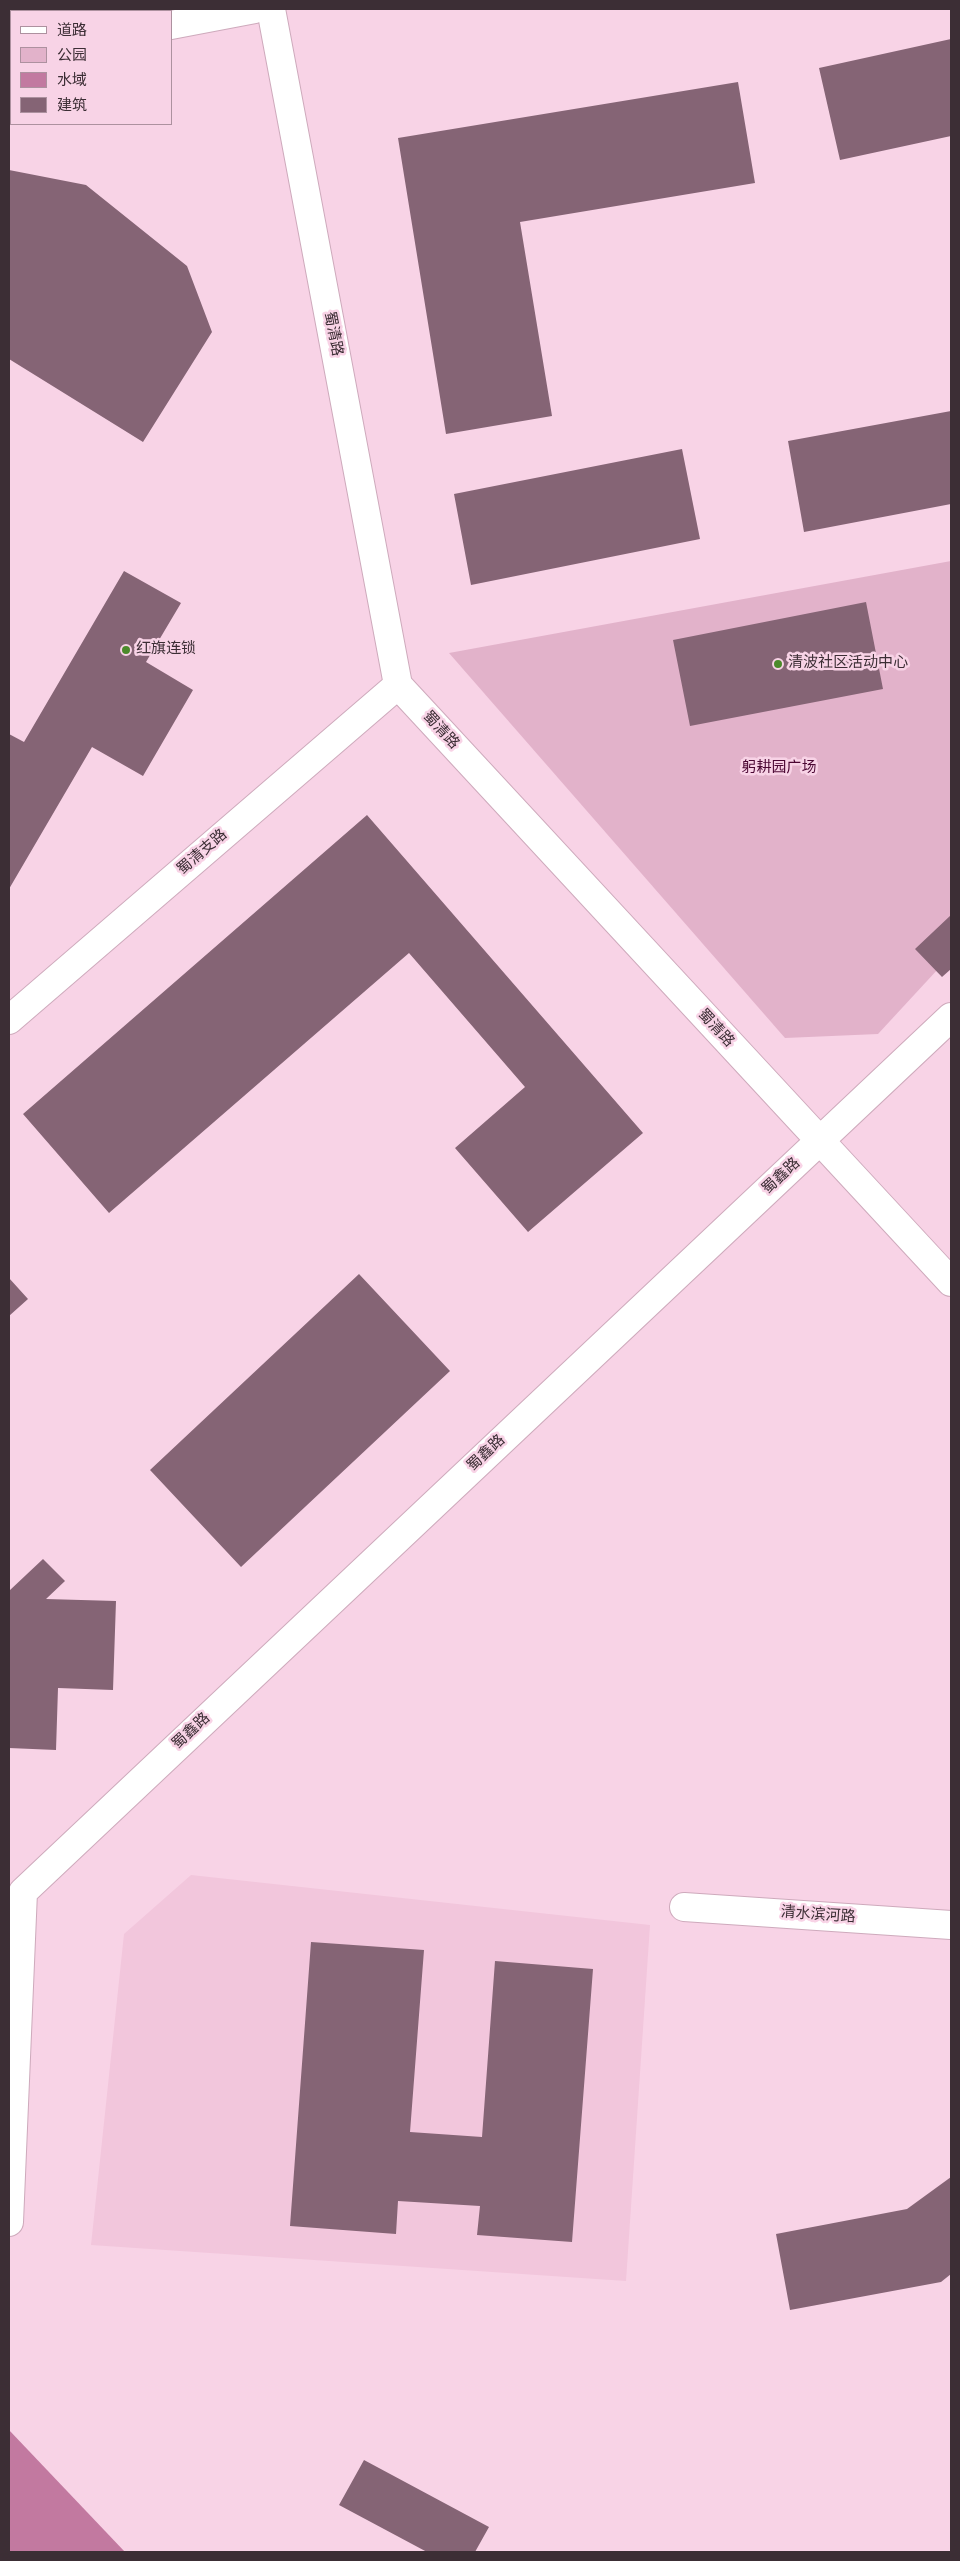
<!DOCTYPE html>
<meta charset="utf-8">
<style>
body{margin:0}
#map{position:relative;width:960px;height:2561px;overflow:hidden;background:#f8d3e6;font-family:Overpass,"Noto Sans SC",sans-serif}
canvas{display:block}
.frame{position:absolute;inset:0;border:10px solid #3c2e35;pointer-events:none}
.legend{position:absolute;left:10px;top:10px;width:162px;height:115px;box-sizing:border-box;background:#f8d3e6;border:1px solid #ad919f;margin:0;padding:6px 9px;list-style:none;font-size:15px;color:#3c2e35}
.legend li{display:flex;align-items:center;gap:10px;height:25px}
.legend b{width:25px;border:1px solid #ad919f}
</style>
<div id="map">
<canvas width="960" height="2561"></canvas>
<div class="frame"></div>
<ul class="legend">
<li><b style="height:6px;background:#fff"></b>道路</li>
<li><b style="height:14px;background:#e2b2ca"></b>公园</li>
<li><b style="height:14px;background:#c279a0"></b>水域</li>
<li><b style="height:14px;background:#856475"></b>建筑</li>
</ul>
</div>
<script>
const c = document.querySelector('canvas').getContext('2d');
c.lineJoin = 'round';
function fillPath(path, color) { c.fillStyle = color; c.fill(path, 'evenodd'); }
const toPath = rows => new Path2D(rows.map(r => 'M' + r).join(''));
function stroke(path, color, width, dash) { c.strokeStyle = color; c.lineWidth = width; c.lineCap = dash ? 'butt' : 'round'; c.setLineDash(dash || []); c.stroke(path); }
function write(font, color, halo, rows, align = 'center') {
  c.font = font + ' Overpass,"Noto Sans SC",sans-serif'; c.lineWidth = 5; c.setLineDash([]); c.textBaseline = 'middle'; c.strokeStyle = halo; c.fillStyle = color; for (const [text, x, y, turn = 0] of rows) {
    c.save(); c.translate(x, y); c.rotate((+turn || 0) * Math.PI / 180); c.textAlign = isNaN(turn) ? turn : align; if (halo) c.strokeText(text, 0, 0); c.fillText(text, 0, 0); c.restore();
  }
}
fillPath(toPath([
 [191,1875,650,1925,626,2281,91,2245,124,1934]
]), '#f2c6dc');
fillPath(toPath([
 [951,561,951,955,878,1034,785,1038,449,653]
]), '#e2b2ca');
fillPath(toPath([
 [9,2430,125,2552,9,2552]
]), '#c279a0');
fillPath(toPath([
 [951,39,951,136,840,160,819,68],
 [738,82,755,183,520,222,552,416,446,434,398,138],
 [9,170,86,185,187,266,212,332,143,442,9,359],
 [951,411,951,504,804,532,788,441],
 [682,449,700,539,471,585,454,494],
 [124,571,181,603,146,662,193,690,143,776,92,747,9,889,9,734,24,742],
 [866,602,883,689,690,726,673,640],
 [367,815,643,1133,528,1232,455,1148,525,1087,409,953,109,1213,23,1114],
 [951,915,951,969,942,977,915,949],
 [359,1274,450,1371,241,1567,150,1470],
 [9,1278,28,1299,9,1316],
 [43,1559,65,1581,46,1599,116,1601,113,1690,58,1688,56,1750,9,1748,9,1591],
 [311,1942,424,1950,410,2132,482,2137,495,1961,593,1969,572,2242,477,2235,480,2206,398,2201,396,2234,290,2226],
 [951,2177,951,2274,941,2282,790,2310,776,2234,907,2209],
 [364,2460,489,2527,475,2552,427,2552,339,2505]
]), '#856475');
const minor = toPath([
 [271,9,398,685,951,1282],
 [9,1020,398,685],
 [23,1892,951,1017],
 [684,1907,951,1925],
 [9,2222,23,1892]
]);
const tertiary = toPath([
 [171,25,255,9],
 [9,57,11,57]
]);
stroke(minor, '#ceaabc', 30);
stroke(tertiary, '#ceaabc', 30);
stroke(minor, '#fff', 28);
stroke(tertiary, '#fff', 28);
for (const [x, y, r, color] of [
 [126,650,5,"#4b8a2b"],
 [778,664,5,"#4b8a2b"]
]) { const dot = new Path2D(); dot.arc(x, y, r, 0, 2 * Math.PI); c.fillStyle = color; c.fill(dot); stroke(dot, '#f8d3e6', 2); }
write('15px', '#3c2e35', '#f8d3e6', [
 ["蜀清路",332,334,79],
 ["蜀清路",440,731,47],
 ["蜀清支路",203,853,-41],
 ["蜀清路",715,1029,47],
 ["蜀鑫路",782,1177,-43],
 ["蜀鑫路",487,1454,-43],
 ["蜀鑫路",192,1732,-43],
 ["清水滨河路",818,1916,4]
]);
write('15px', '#3c2e35', '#f8d3e6', [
 ["红旗连锁",136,650],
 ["清波社区活动中心",788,664]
], 'left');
write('15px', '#4b0733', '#f8d3e6', [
 ["躬耕园广场",779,769]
]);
</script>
